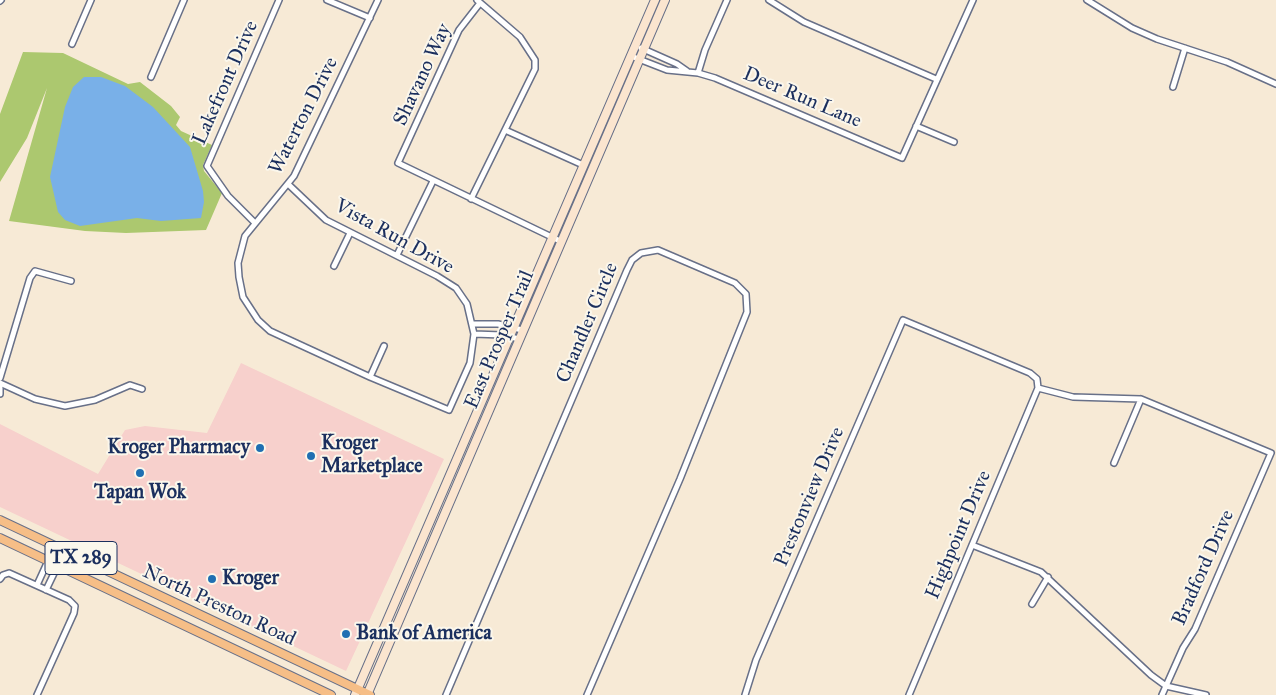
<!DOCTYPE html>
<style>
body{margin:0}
canvas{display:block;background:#f7ead6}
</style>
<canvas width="1276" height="695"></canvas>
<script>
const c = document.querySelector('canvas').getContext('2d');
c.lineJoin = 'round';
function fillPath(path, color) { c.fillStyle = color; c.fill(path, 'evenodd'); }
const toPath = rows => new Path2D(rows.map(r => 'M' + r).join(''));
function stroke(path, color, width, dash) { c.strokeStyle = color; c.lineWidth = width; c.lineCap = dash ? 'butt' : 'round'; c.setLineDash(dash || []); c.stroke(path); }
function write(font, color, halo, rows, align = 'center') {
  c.font = font + ' "IM FELL Great Primer",serif'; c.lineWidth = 4; c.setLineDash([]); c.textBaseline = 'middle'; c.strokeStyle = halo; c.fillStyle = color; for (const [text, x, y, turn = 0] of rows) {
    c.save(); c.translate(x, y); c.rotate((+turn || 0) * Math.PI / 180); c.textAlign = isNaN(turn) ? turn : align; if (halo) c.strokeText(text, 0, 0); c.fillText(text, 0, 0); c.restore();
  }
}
fillPath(toPath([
 [241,363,444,459,346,671,0,507,0,424,98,474,125,430,145,426,207,433]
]), '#f7d0cc');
fillPath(toPath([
 [23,52,63,53,128,84,140,82,171,106,180,117,176,125,181,131,212,145,203,165,204,171,222,193,206,230,126,233,85,231,9,221,47,88,27,138,0,182,0,114]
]), '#acc86f');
fillPath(toPath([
 [84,77,101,77,125,86,153,107,190,147,203,191,204,202,201,218,161,221,137,218,80,226,65,220,58,212,50,177,65,107,73,87]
]), '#79b0e8');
const minor = toPath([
 [327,0,370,18],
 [769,0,804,22,936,79],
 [1087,0,1132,28,1157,39,1227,62,1276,84],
 [0,1,1,0],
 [480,3,459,30,398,163,560,241],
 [72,44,91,0],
 [641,48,677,64,687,71],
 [631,56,667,70,698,73,715,78,902,158,973,0],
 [698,73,705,50,727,0],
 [151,77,184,0],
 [1173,87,1185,48],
 [916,126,954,142],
 [505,130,583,165],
 [288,184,326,220,437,276,456,288,467,304,474,334,470,363,449,410,370,377,270,331,258,320,243,297,239,277,238,263,245,236,294,176,378,0],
 [471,199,535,69,535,60,520,37,477,0],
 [254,222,228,196,207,166,279,0],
 [397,255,433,181],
 [334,266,350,233],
 [473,324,498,324,522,330],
 [474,334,502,335,519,339],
 [370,377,384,346],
 [0,378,30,278,35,271,71,281],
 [0,383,35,399,65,406,95,400,130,385,142,389],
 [0,388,0,394],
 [1038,388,1073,397,1141,399,1271,453,1195,629,1183,648,1162,695],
 [1114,463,1141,399],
 [972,545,1041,572,1151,675,1166,686,1206,695],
 [0,579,3,575,9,573,69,600,75,606,74,613,37,695],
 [37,585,48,561],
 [46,590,58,565],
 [1032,604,1048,577],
 [446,695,627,270,632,260,641,253,658,250,735,283,746,294,747,312,680,479,587,695],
 [745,695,756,660,903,320,1030,373,1037,379,1038,388],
 [909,695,1038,388]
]);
const secondary = toPath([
 [355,695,655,0],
 [367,695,665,0]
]);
const primary = toPath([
 [0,520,370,695],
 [0,538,331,695]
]);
stroke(minor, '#687088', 8);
stroke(secondary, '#687088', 10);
stroke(primary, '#687088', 10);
stroke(minor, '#fff', 5);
stroke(secondary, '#fbe5cf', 8);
stroke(primary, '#f6be87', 8);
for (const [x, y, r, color] of [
 [260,448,5,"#1f6fb2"],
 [311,456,5,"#1f6fb2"],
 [140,473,5,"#1f6fb2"],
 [212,579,5,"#1f6fb2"],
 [346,634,5,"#1f6fb2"]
]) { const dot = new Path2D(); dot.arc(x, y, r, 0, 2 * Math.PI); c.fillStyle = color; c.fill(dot); stroke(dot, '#fbf7ec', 2); }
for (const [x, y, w] of [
 [81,558,72]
]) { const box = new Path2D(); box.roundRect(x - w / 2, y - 16.5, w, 33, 4); c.fillStyle = '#fbf7ec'; c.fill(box); stroke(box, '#1b2f5e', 1); }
write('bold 19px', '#1b2f5e', null, [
 ["TX 289",81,558]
]);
write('20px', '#1b2f5e', '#fbf7ec', [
 ["Shavano Way",423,75,-65],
 ["Lakefront Drive",226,83,-66],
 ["Deer Run Lane",802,98,23],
 ["Waterton Drive",304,116,-63],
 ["Vista Run Drive",394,237,29],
 ["Chandler Circle",588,323,-67],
 ["East Prosper Trail",500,340,-67],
 ["Prestonview Drive",810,497,-67],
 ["Highpoint Drive",959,535,-67],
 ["Bradford Drive",1204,568,-66],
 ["North Preston Road",219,606,25]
]);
write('bold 20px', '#1b2f5e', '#fbf7ec', [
 ["Kroger",321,444],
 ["Marketplace",321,467],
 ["Kroger Pharmacy",250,448,"right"],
 ["Tapan Wok",140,493,"center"],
 ["Kroger",222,579],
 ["Bank of America",356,634]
], 'left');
</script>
